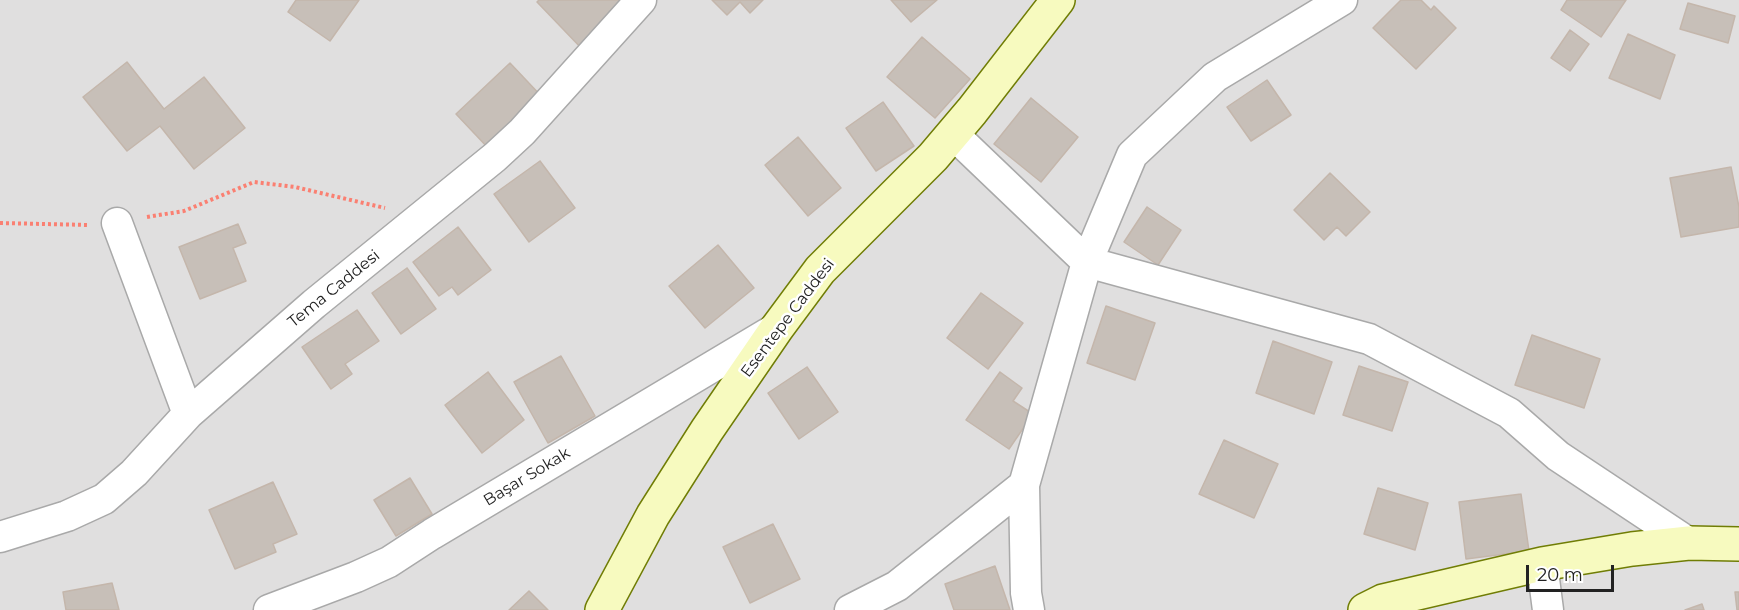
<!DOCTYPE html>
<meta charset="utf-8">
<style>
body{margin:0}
#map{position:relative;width:1739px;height:610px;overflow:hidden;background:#f2efe9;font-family:Montserrat,sans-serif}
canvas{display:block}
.scale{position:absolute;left:1526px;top:565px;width:88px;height:27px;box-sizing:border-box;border:3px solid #222;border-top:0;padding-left:8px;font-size:18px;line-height:21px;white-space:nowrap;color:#222;-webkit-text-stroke:4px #fff;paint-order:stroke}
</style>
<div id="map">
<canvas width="1739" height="610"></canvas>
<div class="scale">20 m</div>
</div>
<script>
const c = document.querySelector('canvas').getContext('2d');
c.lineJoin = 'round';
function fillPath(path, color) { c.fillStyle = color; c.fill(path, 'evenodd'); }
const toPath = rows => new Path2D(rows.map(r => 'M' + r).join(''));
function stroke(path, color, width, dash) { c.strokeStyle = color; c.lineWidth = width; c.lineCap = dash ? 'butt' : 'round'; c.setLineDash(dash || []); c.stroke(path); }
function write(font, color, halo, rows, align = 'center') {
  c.font = font + ' Montserrat,sans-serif'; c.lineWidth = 5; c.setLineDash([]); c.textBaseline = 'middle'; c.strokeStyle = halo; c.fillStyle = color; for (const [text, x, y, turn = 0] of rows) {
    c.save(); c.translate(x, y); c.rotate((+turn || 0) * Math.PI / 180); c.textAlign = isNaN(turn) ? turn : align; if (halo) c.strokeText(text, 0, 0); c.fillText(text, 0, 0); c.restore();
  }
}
fillPath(toPath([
 [0,0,1739,0,1739,610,0,610]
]), '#e0dfdf');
const building = toPath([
 [296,0,359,0,330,41,288,12,296,0],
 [539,0,619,0,627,8,585,52,537,2,539,0],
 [712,0,763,0,750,13,740,2,727,15,712,0],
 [891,0,937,0,911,22,891,0],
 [1401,0,1421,0,1431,10,1434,6,1456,28,1416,69,1373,28,1401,0],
 [1567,0,1626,0,1601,37,1561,10,1567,0],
 [1688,3,1735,16,1728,43,1680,29,1688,3],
 [1570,30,1589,44,1570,71,1551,58,1570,30],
 [1628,34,1675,55,1660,99,1609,78,1628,34],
 [922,37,970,79,935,118,887,77,922,37],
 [127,62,164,109,204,77,245,128,194,169,160,126,127,151,83,97,127,62],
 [510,63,544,99,490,150,456,114,510,63],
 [1267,80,1291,115,1251,141,1227,107,1267,80],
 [1031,98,1078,137,1041,182,994,144,1031,98],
 [883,102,914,146,876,171,846,128,883,102],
 [798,137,841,188,808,216,765,165,798,137],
 [540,161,575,208,529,242,494,194,540,161],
 [1731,167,1739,207,1739,227,1681,237,1670,178,1731,167],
 [1330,173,1370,212,1346,236,1337,227,1324,240,1294,210,1330,173],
 [1147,207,1181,230,1158,265,1124,242,1147,207],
 [238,224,246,243,233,248,246,281,200,299,179,247,238,224],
 [458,227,491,270,458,295,452,287,439,296,413,262,458,227],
 [718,245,754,288,705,328,669,286,718,245],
 [407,268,436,309,401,334,372,293,407,268],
 [981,293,1023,323,988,369,947,338,981,293],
 [1106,306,1155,323,1135,380,1087,363,1106,306],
 [357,310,379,341,345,364,352,374,331,389,302,347,357,310],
 [1532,335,1600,359,1584,408,1515,385,1532,335],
 [1273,341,1332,362,1314,414,1256,393,1273,341],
 [561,356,595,416,548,443,514,382,561,356],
 [1359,366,1408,382,1392,431,1343,415,1359,366],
 [807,367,838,412,799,439,768,393,807,367],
 [488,372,524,420,482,453,445,405,488,372],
 [1000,372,1022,388,1013,401,1033,414,1009,449,966,420,1000,372],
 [1224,440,1278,464,1254,518,1199,494,1224,440],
 [410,478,432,514,396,536,374,500,410,478],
 [273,482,297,534,273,544,276,552,235,569,209,510,273,482],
 [1378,488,1428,503,1415,550,1364,534,1378,488],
 [1521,494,1529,551,1466,559,1459,502,1521,494],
 [773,524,800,579,750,603,723,547,773,524],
 [995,566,1010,610,954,610,945,584,995,566],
 [112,583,119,610,66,610,63,592,112,583],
 [529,591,548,610,509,610,529,591],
 [1735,592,1739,592,1739,610,1737,610,1735,592],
 [1702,604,1704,610,1685,610,1702,604]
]);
fillPath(building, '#c7bfb8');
stroke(building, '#c4b6ab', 1.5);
const street = toPath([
 [953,134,1087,262,1369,339,1509,413,1558,456,1689,543],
 [117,223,188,414],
 [0,537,67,516,104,499,134,473,188,414,314,304,495,157,522,132,641,0],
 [1542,564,1548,610],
 [269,610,356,577,389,562,432,534,777,328],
 [850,610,897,586,1024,485],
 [1029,610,1026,593,1024,485,1087,262,1132,155,1215,77,1342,0]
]);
const secondary = toPath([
 [602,610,653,515,707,430,777,328,820,270,933,157,972,111,1058,0],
 [1365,610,1383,601,1542,564,1632,549,1689,543,1739,544]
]);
stroke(street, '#a9a9a9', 33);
stroke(secondary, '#707d05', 36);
stroke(toPath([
 [147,217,184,211,254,182,295,187,385,208],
 [0,223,89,225]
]), '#fa8072', 4, [3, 3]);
stroke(street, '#fff', 30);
stroke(secondary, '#f7fabf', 33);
write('16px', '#222', '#fff', [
 ["Tema Caddesi",334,289,-39],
 ["Esentepe Caddesi",788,318,-53],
 ["Başar Sokak",527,477,-31]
]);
</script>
